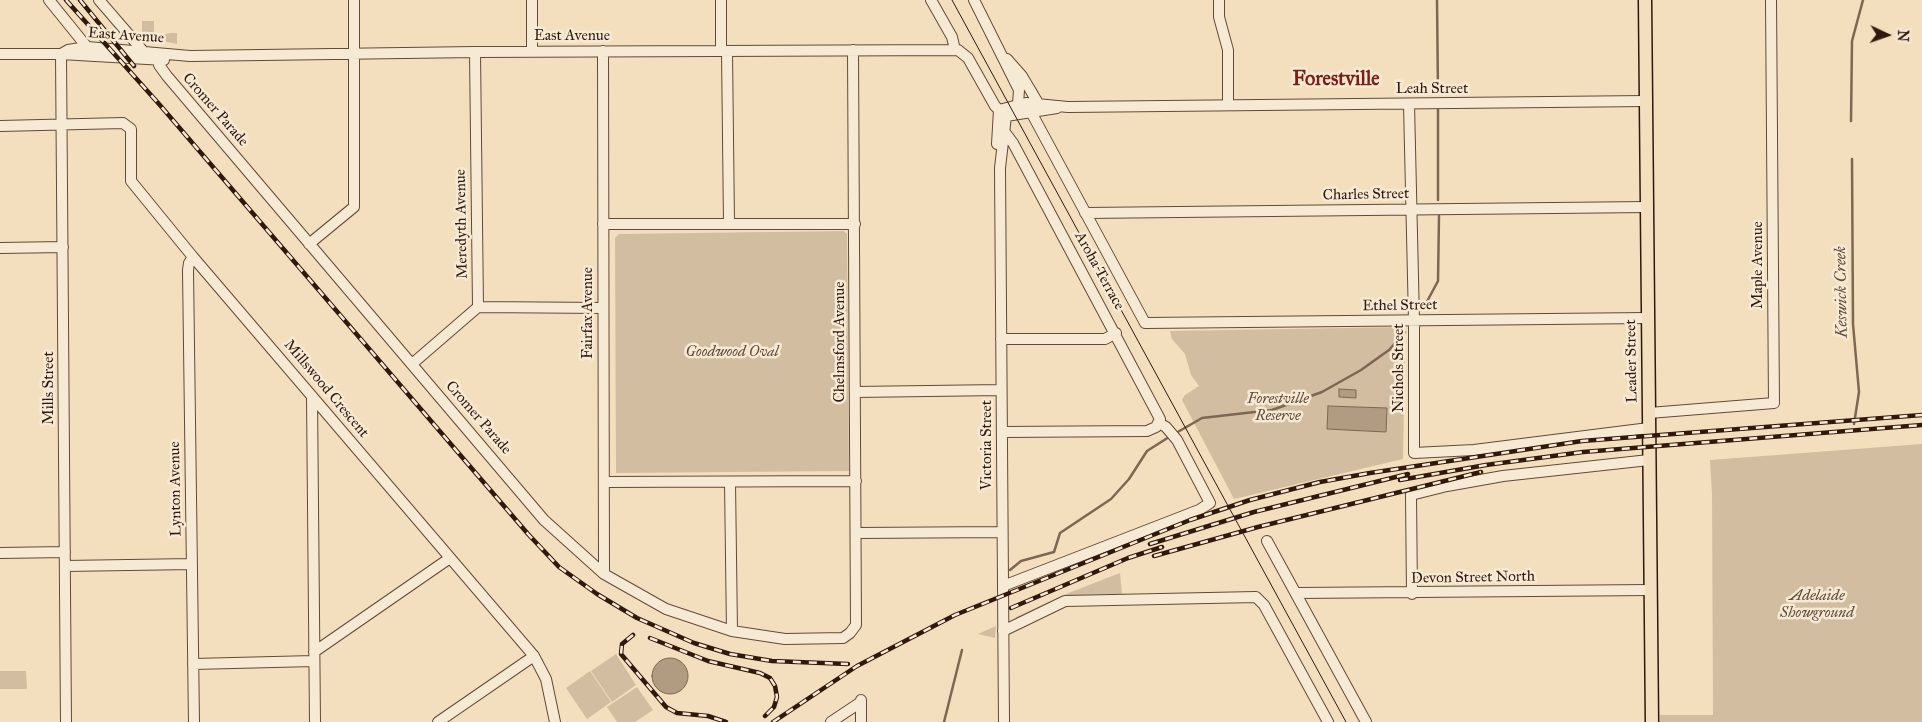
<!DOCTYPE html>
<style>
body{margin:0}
#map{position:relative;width:1922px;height:722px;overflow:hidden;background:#f3dfbe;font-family:"IM FELL Great Primer",serif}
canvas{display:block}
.north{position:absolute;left:1862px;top:10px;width:50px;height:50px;-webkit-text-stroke:4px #f7ead5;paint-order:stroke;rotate:93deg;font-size:14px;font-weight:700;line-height:20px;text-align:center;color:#30180c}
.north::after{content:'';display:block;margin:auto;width:18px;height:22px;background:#30180c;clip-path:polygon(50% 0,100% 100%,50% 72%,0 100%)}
</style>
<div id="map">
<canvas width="1922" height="722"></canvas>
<div class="north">N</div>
</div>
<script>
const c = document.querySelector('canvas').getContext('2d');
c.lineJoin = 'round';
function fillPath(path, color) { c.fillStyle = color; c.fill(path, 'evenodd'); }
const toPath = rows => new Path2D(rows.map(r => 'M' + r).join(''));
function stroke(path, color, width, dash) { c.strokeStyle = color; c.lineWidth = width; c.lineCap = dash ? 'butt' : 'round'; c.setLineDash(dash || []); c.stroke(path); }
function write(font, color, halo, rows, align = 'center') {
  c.font = font + ' "IM FELL Great Primer",serif'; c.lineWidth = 5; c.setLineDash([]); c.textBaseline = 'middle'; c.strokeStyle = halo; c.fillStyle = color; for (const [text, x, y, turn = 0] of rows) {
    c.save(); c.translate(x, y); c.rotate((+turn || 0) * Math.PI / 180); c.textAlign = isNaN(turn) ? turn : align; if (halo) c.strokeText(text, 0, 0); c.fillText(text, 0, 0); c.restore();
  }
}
fillPath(toPath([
 [142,21,154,21,154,41,145,41,142,38],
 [170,33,177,33,177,44,162,41,162,35],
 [844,231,847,234,849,471,616,473,615,238,619,234],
 [1400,327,1405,332,1403,459,1234,499,1182,400,1185,395,1199,386,1191,375,1185,354,1172,339,1170,331],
 [1922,444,1922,722,1660,722,1660,715,1713,715,1712,494,1710,460],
 [1120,573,1122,594,1079,595,1017,619,1016,617,1066,594],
 [996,626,995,638,978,634],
 [616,654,636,685,612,702,591,671],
 [0,671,26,671,27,689,0,689],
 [590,671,611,702,587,719,566,688],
 [637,687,653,710,635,722,617,722,607,707]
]), '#d2bda0');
const water = toPath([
 [1339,389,1356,390,1356,398,1339,397,1339,389],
 [1328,406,1387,408,1386,432,1327,429,1328,406],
 '652 676a18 18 0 1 1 36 0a18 18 0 1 1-36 0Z'
]);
fillPath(water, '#b19b81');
stroke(water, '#7d6752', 1);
stroke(toPath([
 [1437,0,1438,93],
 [1438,107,1438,200],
 [1851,121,1852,41,1863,0],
 [1852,159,1853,324,1859,392,1854,424],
 [1423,309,1438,281,1439,216],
 [1176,433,1202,418,1272,410,1322,392,1361,370,1389,350,1405,332],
 [1010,570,1021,561,1054,552,1060,533,1111,499,1129,479,1147,451,1169,437],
 [944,722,962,650]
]), '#7d6752', 2.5);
const minor = toPath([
 [49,0,87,47],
 [99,0,143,51],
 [532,0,532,52],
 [721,0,721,51],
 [931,0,952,37,955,50],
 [974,0,1019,90,1018,104],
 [1219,0,1219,17,1228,50,1228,105],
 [603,51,604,574],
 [727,51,729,224],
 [0,54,61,54,164,60],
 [61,54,68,50,87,47,190,56,475,52,958,50,968,58,995,106,1006,116],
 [61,54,66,722],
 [1007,59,1022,76,1038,103],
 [159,60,159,65,167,76,544,520,604,574,666,609,732,631,785,639,843,638,850,633,856,625,853,50],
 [1409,104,1414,321,1414,453,1474,450,1649,428],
 [999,110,1026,103,1068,107,1646,101],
 [1031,112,1145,323,1648,318],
 [1006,116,1057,108],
 [0,126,123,123,131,129,131,181,193,257,534,656,546,679,555,722],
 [997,144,999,110],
 [1085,213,1647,207],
 [603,224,855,224],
 [309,244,354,207,354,0],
 [0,248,63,247],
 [193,257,189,263,188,270,194,722],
 [478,307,603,308],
 [1001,339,1105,339,1116,333],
 [412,364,478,307,475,52],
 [855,392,1001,390],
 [312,396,315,722],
 [1649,413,1774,403,1771,0],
 [1002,432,1147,431,1156,427,1160,419,1013,143,1004,131],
 [604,482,856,481],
 [730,482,732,631],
 [856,533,1002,532],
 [1267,541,1366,722],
 [0,553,65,552],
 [65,566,192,564],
 [1003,586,1199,510,1210,503,1177,440,1166,427,1159,423],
 [1297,593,1651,590],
 [1412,594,1411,495,1447,486,1503,476,1649,460],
 [1003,631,1065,601,1256,597,1264,605,1328,722],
 [314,652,450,558],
 [193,664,314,661],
 [861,700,861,722],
 [438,722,534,656],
 [831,722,861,702],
 [1004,722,1000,168,1006,116]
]);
const major = toPath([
 [1645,0,1652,722]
]);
stroke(minor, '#614a38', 12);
stroke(major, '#30180c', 15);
stroke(minor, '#f7ead5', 10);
stroke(major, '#f3dfbe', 12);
stroke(toPath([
 [952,0,1346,722]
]), '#30180c', 1);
const rail = toPath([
 [66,0,159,104,528,534,559,567,597,594,637,618,694,643,730,654,772,661,848,664],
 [80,0,134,66],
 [1400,480,1486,465,1583,452,1922,425],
 [1150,544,1254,512,1408,474],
 [1154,556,1258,527,1481,472],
 [1011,608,1128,558,1162,547],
 [633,635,622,644,621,654,666,707,677,713,708,716,726,722],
 [650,638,708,661,760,673,770,678,775,686,777,697,774,707,765,716],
 [773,722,857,666,955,615,1190,520,1250,500,1320,482,1370,473,1582,441,1922,415]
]);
stroke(rail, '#30180c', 4.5);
stroke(rail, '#f7ead5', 2.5, [8]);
write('15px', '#30180c', '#f7ead5', [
 ["East Avenue",126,36,4],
 ["East Avenue",572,36],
 ["Leah Street",1432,89],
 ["Cromer Parade",215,110,49],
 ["Charles Street",1366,195,-1],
 ["Meredyth Avenue",462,224,-91],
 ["Maple Avenue",1758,265,-90],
 ["Aroha Terrace",1099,271,61],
 ["Ethel Street",1400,306,-1],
 ["Fairfax Avenue",588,313,-90],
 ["Chelmsford Avenue",840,342,-90],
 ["Leader Street",1632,361,-91],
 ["Nichols Street",1399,368,-90],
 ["Mills Street",49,388,-90],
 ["Millswood Crescent",326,389,50],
 ["Cromer Parade",478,418,49],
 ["Victoria Street",987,445,-90],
 ["Lynton Avenue",176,489,-91],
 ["Devon Street North",1473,578,-1]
]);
write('italic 15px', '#614a38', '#f7ead5', [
 ["Goodwood Oval",732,352],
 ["Forestville",1278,399],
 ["Reserve",1278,416],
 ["Adelaide",1817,596],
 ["Showground",1817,613]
]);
write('italic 16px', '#644c3b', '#f7ead5', [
 ["Keswick Creek",1842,292,-91]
]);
write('bold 20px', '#7a1f14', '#f7ead5', [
 ["Forestville",1336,80]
]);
</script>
